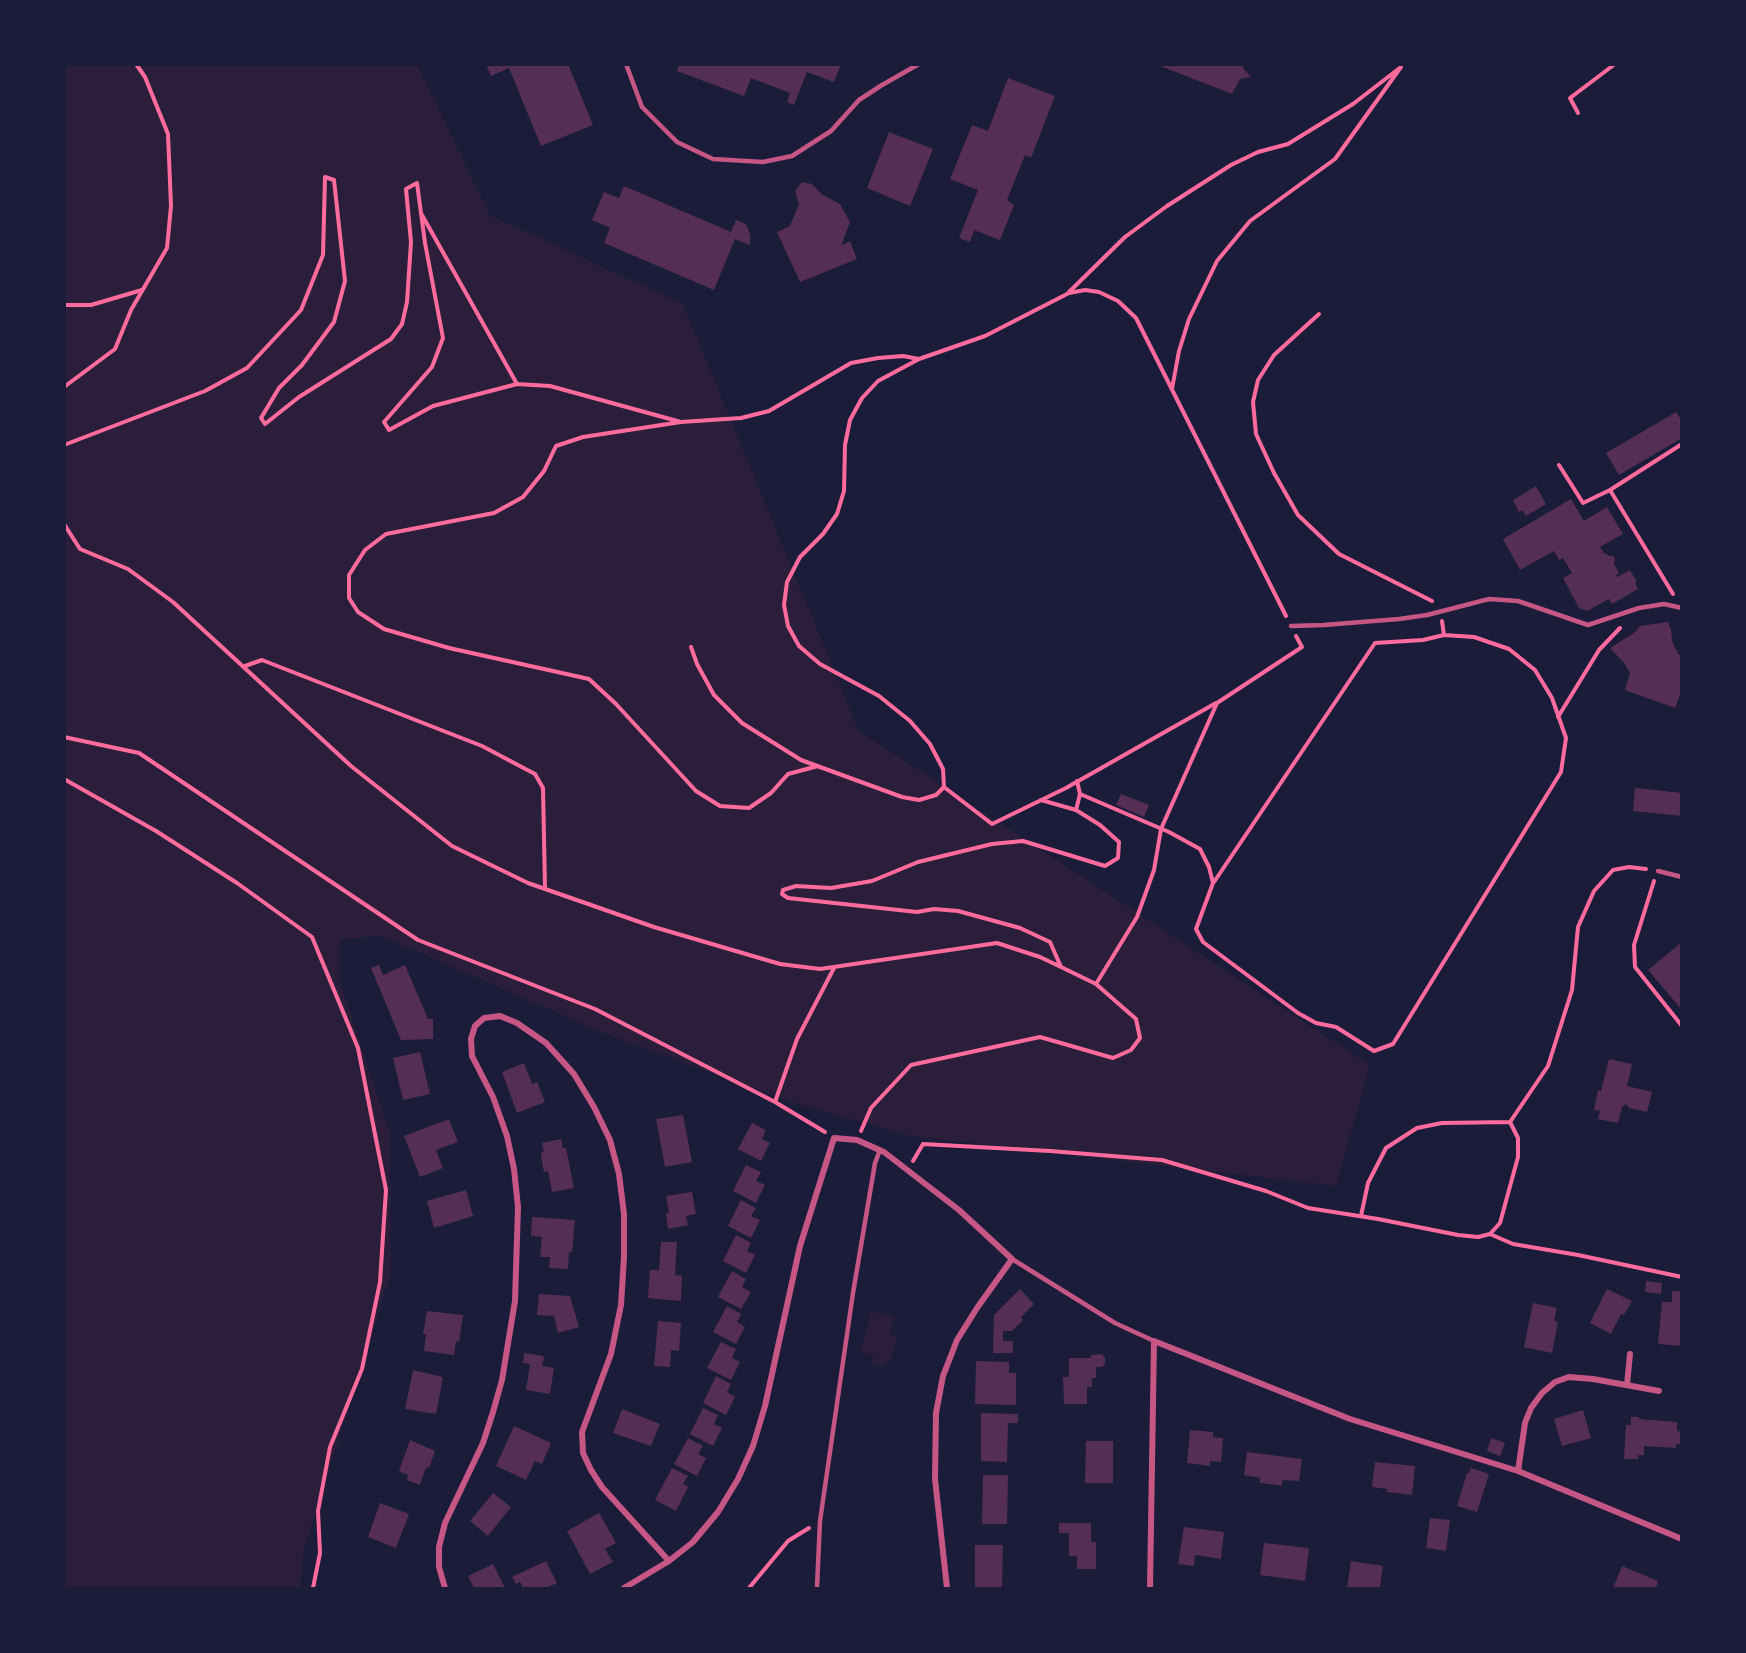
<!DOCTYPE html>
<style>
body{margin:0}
#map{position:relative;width:1746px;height:1653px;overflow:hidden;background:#1b1b3a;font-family:"Work Sans",sans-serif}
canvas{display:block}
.frame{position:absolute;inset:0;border:66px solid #1b1b3a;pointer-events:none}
</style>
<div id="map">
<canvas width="1746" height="1653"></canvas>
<div class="frame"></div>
</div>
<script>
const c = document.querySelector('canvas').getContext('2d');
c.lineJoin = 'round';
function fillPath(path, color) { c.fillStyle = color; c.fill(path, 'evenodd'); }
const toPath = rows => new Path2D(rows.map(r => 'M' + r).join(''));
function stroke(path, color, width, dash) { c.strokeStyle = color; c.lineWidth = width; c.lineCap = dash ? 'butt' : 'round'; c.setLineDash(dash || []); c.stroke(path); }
fillPath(toPath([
 [64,65,417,65,490,215,683,304,859,731,1370,1065,1336,1186,910,1136,794,1103,606,1034,382,936,340,939,340,981,390,1134,391,1273,304,1550,300,1588,65,1588],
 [871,1311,895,1317,890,1334,897,1336,892,1357,883,1367,872,1364,873,1355,861,1352]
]), '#2a1e3b');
fillPath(toPath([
 [486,64,568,64,593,125,541,146,509,68,491,76],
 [679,64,841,64,834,82,807,72,794,105,787,102,790,93,751,78,744,96,677,71],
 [1155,64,1244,64,1243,68,1251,77,1240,79,1232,94],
 [1008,78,1055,96,1031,158,1025,155,1007,200,1014,205,1000,240,974,230,970,242,959,238,978,190,950,179,972,125,988,131],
 [889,132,933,149,910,206,867,188],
 [802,182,812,184,821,194,840,204,850,222,841,246,850,241,857,259,800,282,777,232,790,226,799,204,795,191],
 [624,186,731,232,736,220,746,224,750,235,750,245,735,239,714,290,604,243,610,228,592,220,604,192,619,198],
 [1676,412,1682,421,1682,438,1619,475,1606,453],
 [1536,486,1546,504,1526,516,1522,510,1519,512,1513,500],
 [1571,499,1584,521,1607,507,1623,534,1600,547,1605,554,1607,554,1609,556,1613,556,1615,558,1614,564,1619,573,1616,575,1617,577,1630,570,1637,582,1635,583,1638,589,1612,604,1609,599,1587,611,1579,608,1563,578,1572,573,1563,558,1559,560,1554,551,1520,570,1503,539],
 [1668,622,1671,629,1672,641,1678,654,1682,656,1682,689,1675,708,1625,690,1630,673,1624,663,1610,648,1634,633,1640,626],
 [1635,788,1682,793,1682,816,1633,811],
 [1121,794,1149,805,1144,817,1116,805],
 [1682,942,1682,1010,1648,970],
 [379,965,383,975,405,965,428,1019,433,1019,433,1039,401,1040,371,968],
 [420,1052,430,1094,403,1100,393,1058],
 [1609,1059,1632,1064,1627,1086,1652,1092,1647,1112,1629,1108,1626,1104,1622,1107,1618,1123,1598,1119,1600,1111,1594,1110,1598,1090,1601,1091],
 [524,1063,532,1084,537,1082,545,1102,517,1113,502,1072],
 [683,1115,692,1162,665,1167,656,1119],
 [449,1119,458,1142,436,1150,443,1168,420,1177,404,1136],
 [752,1123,766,1130,762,1139,770,1143,761,1161,738,1149],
 [561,1139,563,1148,566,1148,574,1188,552,1192,548,1171,544,1172,542,1162,541,1152,544,1152,542,1143],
 [746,1165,761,1172,756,1181,765,1185,756,1203,733,1191],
 [466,1190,473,1216,434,1228,427,1201],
 [692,1192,696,1214,686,1216,688,1225,668,1229,666,1213,669,1213,666,1196],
 [741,1200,756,1208,751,1216,760,1220,751,1238,728,1226],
 [532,1217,575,1220,572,1252,569,1252,568,1269,549,1268,550,1257,540,1257,542,1237,531,1236],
 [736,1235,751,1243,747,1251,755,1255,746,1273,723,1261],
 [661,1242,677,1242,675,1275,682,1276,681,1301,648,1298,650,1270,659,1270],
 [732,1271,746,1279,742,1287,751,1292,741,1309,718,1297],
 [1646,1281,1662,1283,1661,1294,1645,1292],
 [1020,1289,1034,1304,1021,1317,1023,1320,1012,1331,1003,1331,1003,1341,1013,1341,1013,1353,993,1353,994,1315],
 [1607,1289,1632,1301,1624,1315,1621,1314,1611,1334,1590,1323],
 [1672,1291,1682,1291,1682,1346,1658,1344,1662,1302,1672,1302],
 [539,1294,570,1296,579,1327,558,1333,554,1316,537,1315],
 [1533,1303,1557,1308,1554,1321,1558,1322,1552,1353,1524,1347],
 [727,1306,741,1314,737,1322,745,1327,736,1344,713,1332],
 [427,1311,463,1315,459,1342,456,1341,454,1355,424,1351,426,1334,423,1334],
 [658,1321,681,1323,679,1351,671,1350,670,1367,654,1366],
 [721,1342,736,1349,732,1358,740,1362,731,1380,707,1368],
 [524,1353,544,1356,542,1366,554,1368,550,1394,526,1390,530,1364,523,1363],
 [1102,1354,1105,1358,1105,1364,1102,1367,1096,1367,1096,1378,1092,1378,1092,1387,1087,1387,1087,1404,1064,1404,1063,1377,1069,1377,1069,1358,1091,1358,1091,1355],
 [976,1361,1009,1362,1009,1373,1016,1373,1016,1405,975,1404],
 [413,1370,443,1377,436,1414,405,1409],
 [716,1376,731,1384,727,1392,735,1397,726,1415,703,1403],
 [703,1408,718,1415,714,1424,722,1428,713,1446,690,1434],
 [622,1409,660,1424,651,1446,613,1433],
 [1583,1410,1591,1438,1562,1446,1554,1419],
 [981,1413,1018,1414,1018,1423,1008,1423,1007,1462,981,1461],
 [1631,1417,1639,1417,1639,1419,1677,1422,1677,1431,1682,1432,1682,1445,1676,1444,1676,1448,1644,1446,1644,1455,1638,1455,1638,1459,1624,1459,1626,1425,1631,1425],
 [514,1426,551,1443,542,1464,535,1461,526,1480,496,1466],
 [1190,1430,1213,1432,1213,1437,1223,1438,1221,1462,1210,1461,1210,1466,1187,1463],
 [688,1438,703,1446,698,1454,706,1458,697,1476,674,1464],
 [1491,1438,1505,1443,1500,1456,1487,1451],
 [410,1440,435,1451,429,1468,426,1467,420,1485,407,1480,408,1475,399,1471],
 [1086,1441,1113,1441,1113,1483,1085,1483],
 [1247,1452,1302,1459,1299,1481,1282,1480,1282,1486,1278,1485,1260,1483,1260,1478,1244,1475],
 [1375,1462,1415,1466,1412,1495,1387,1492,1387,1489,1372,1487],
 [672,1468,688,1476,683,1484,688,1487,676,1511,655,1500],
 [1471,1468,1489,1474,1477,1512,1457,1506,1467,1473,1469,1473],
 [983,1475,1008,1475,1007,1524,982,1524],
 [493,1493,511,1507,488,1536,470,1521],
 [380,1503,409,1514,396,1548,368,1537],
 [599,1513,616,1543,605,1549,613,1562,590,1574,567,1531],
 [1430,1518,1450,1520,1446,1551,1426,1548],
 [1059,1523,1091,1523,1091,1542,1096,1542,1096,1569,1077,1569,1077,1556,1069,1556,1069,1533,1059,1533],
 [1184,1527,1224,1532,1221,1559,1195,1555,1194,1566,1178,1564],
 [1264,1543,1309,1548,1305,1581,1260,1575],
 [975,1545,1003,1545,1002,1588,975,1587],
 [546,1561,557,1583,546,1588,523,1588,520,1582,516,1584,512,1577],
 [1351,1561,1383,1566,1380,1588,1347,1588],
 [493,1564,505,1588,474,1588,468,1576],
 [1622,1566,1658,1581,1656,1588,1613,1588]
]), '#542f53');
stroke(toPath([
 [1578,113,1570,98,1615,64],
 [422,215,517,384],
 [1069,292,1125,237,1167,206,1231,165,1258,152,1288,144,1353,104,1401,67,1335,159,1250,221,1217,261,1189,319,1179,351,1172,389],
 [64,305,91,305,142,290],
 [1319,314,1274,355,1258,380,1253,402,1256,434,1274,473,1298,515,1339,554,1432,601],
 [64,387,115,349,131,310,167,248,171,206,168,134,145,77,136,64],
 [64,445,205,391,247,368,301,310,323,255,325,177,334,180,345,281,334,322,302,365,279,388,261,418,265,424,299,397,391,339,402,324,407,302,411,242,406,189,417,183,425,243,443,338,432,367,384,422,389,430,433,406,517,384,550,386,681,422],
 [1559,465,1583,503,1610,490],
 [64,524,80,549,128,569,173,602,351,766,452,846,528,883,654,927,780,964,820,969,997,943,1040,957,1061,967,1050,942,1020,928,958,911,934,909,917,912,788,898,782,894,783,890,796,886,831,888,872,881,918,862,992,844,1023,841,1105,866,1118,858,1119,842,1100,825,1076,810],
 [1673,594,1610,490,1682,444],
 [691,647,697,664,714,695,742,723,801,760,902,797,919,800,936,795,944,787,943,769,930,744,910,721,879,696,820,664,799,646,788,626,784,605,787,582,800,557,823,534,837,514,844,491,845,445,850,420,862,398,878,381,919,359,985,336,1069,293,1085,290,1099,292,1118,301,1136,318,1286,616],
 [245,666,262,660,482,746,535,774,543,788,545,889],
 [1558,717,1599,650,1620,628],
 [64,737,139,753,418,940,595,1009,775,1102,825,1132],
 [818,766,788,774,771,793,749,808,720,806,696,791,616,704,589,679,449,648,384,629,358,612,349,598,349,575,365,550,386,534,494,513,523,497,544,471,556,446,583,437,681,422,741,418,769,411,851,363,878,358,903,356,919,359],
 [64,779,156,831,237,883,312,937,358,1048,386,1190,380,1282,362,1369,330,1447,318,1511,320,1553,313,1588],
 [944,787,992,824,1066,788,1216,703],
 [1080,794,1169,832,1200,849,1209,867,1213,883,1196,929,1203,942,1298,1013,1316,1023,1336,1027,1374,1051,1393,1044,1561,772,1566,738,1552,698,1535,670,1509,649,1474,637,1444,635,1442,621],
 [1041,800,1076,810,1080,794,1077,781],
 [1654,881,1634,945,1635,967,1682,1026],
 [1214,882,1375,643,1423,640,1444,635],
 [1096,984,1137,917,1154,870,1161,829,1217,703,1302,647,1296,636],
 [775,1102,797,1039,834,968],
 [1510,1122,1548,1066,1572,990,1578,927,1594,891,1613,870,1629,867,1646,869],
 [861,1131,871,1108,911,1065,1040,1037,1113,1058,1131,1050,1140,1038,1136,1019,1096,984,1061,967],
 [913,1161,923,1144,1050,1151,1162,1160,1266,1191,1308,1208,1378,1219,1458,1235,1478,1237,1490,1234,1513,1244,1578,1255,1682,1277],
 [1361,1216,1368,1183,1386,1148,1417,1128,1442,1123,1510,1122,1518,1138,1518,1157,1500,1223,1490,1234],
 [749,1588,788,1541,809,1528]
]), '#ff6b9d', 4);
stroke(toPath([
 [626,64,642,107,677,142,713,159,763,162,792,156,831,131,859,100,882,85,919,64],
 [1291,626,1324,625,1399,619,1427,615,1489,599,1518,601,1588,625,1639,608,1664,604,1682,608],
 [1658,871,1682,877],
 [1012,1259,1115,1323,1154,1341],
 [817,1587,820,1521,853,1293,875,1163,880,1150]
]), '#c65784', 4.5);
stroke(toPath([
 [1627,1385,1630,1354],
 [1518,1471,1525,1423,1531,1408,1542,1393,1555,1382,1569,1377,1593,1379,1659,1391],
 [445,1588,439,1567,439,1547,445,1523,483,1443,493,1412,502,1380,515,1301,518,1207,514,1169,507,1136,493,1097,472,1056,471,1039,475,1026,484,1018,500,1016,517,1023,546,1043,574,1074,594,1107,610,1140,619,1174,624,1214,624,1257,621,1305,611,1354,582,1432,583,1453,591,1470,602,1487,669,1561],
 [624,1588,669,1561,693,1542,718,1512,738,1479,753,1446,765,1406,800,1246,834,1138,857,1140,884,1152,959,1210,1012,1259,977,1308,957,1340,943,1376,936,1413,935,1479,947,1588],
 [1150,1588,1154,1341,1350,1419,1518,1471,1682,1539]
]), '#c65784', 6);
</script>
